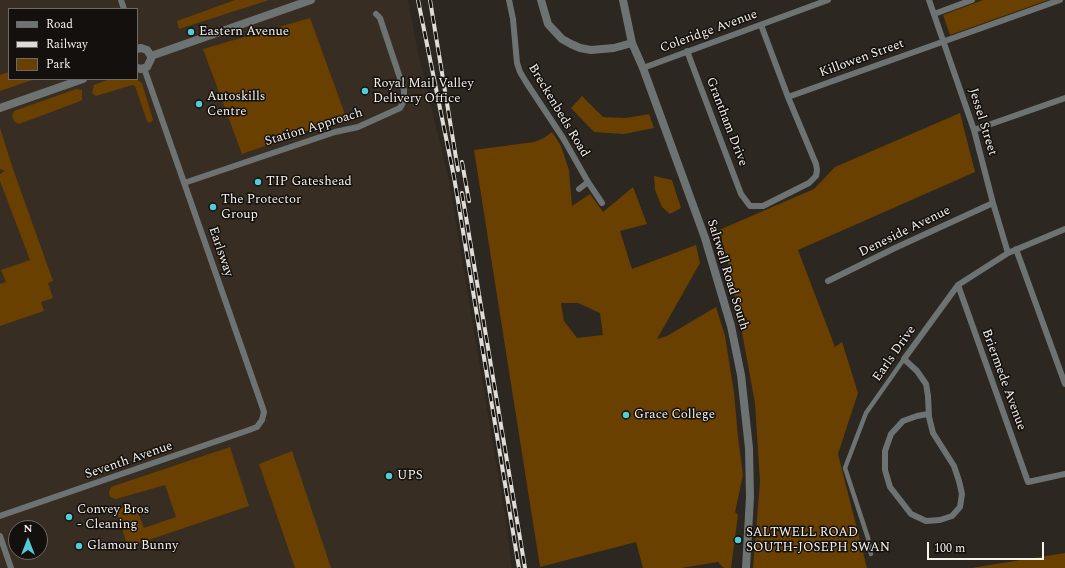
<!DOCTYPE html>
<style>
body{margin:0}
#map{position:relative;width:1065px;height:568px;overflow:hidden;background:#2c2720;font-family:Spectral,serif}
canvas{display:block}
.legend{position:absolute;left:8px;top:8px;width:130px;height:72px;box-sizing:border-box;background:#13100d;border:1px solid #6e6a67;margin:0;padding:5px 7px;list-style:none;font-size:12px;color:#f6f2ee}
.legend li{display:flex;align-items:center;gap:8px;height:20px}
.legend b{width:20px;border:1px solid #6e6a67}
.north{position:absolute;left:8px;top:520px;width:40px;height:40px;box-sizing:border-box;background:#13100d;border:1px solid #6e6a67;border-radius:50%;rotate:0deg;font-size:11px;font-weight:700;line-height:16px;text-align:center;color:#f6f2ee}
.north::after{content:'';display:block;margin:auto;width:14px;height:18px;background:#52ccd5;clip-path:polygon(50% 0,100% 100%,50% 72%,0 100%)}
.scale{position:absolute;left:927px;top:542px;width:117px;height:18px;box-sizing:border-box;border:2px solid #f6f2ee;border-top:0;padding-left:5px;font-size:12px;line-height:14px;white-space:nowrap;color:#f6f2ee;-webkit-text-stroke:3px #13100d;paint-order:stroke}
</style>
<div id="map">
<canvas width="1065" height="568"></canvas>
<ul class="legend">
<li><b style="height:5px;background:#6d7373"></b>Road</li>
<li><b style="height:5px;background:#dfdbd7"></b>Railway</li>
<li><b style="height:11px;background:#694000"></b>Park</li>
</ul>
<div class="north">N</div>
<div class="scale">100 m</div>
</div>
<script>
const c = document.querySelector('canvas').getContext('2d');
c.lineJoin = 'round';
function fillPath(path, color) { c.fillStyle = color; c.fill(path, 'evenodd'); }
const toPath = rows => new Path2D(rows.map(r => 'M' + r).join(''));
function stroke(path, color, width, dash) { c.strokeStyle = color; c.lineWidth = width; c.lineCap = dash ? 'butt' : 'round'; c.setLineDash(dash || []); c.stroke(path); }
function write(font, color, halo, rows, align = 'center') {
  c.font = font + ' Spectral,serif'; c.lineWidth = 3; c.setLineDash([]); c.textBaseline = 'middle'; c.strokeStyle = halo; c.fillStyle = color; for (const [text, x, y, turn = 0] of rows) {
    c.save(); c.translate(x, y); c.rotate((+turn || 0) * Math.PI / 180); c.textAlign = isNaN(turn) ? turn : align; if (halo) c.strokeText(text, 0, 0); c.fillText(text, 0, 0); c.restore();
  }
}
fillPath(toPath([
 [0,0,408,0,417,48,448,176,505,515,512,568,0,568],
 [9,9,137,9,137,79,9,79],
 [16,528,40,528,40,552,16,552]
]), '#382d22');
fillPath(toPath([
 [235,0,269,0,179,29,177,21],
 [983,0,1048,0,950,35,943,15],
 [310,18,346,117,242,154,203,49],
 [9,72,9,79,35,79,0,91,0,75],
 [110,79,136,79,142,83,153,120,150,123,147,121,135,86,132,85,96,96,92,93,94,85],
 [76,89,82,90,82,100,78,102,19,124,14,121,12,116,14,111],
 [582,96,603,117,626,118,649,114,654,128,624,134,594,132,571,108],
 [960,113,975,172,798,250,835,347,842,342,858,393,838,454,867,568,753,568,760,482,755,403,732,278,719,230,814,189,835,167],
 [0,128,13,169,53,281,48,283,53,298,41,302,44,311,0,326,0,284,6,282,1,270,30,260,0,181,0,174,5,171,0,169],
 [552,132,561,146,569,170,572,206,590,194,603,212,633,187,647,224,620,231,632,269,696,245,700,263,657,339,667,336,716,307,725,336,734,393,738,437,743,475,735,512,738,515,731,568,724,568,718,562,681,568,643,568,636,542,540,567,474,150,534,142,544,138],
 [561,303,578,303,600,313,603,335,577,338,564,321],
 [654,176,672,180,681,208,670,214,662,207,655,190],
 [230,447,249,506,128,547,118,517,118,509,130,505,135,505,144,528,176,517,165,485,116,499,110,497,109,492,111,487],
 [292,451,331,568,295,568,259,464],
 [1065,553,1065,568,971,568]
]), '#694000');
stroke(toPath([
 [871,554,868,538,845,468,866,413,904,359]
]), '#6d7373', 4.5);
stroke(toPath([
 [121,0,124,9],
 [509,0,513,19,517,63,520,72,526,82,563,138,588,182,602,203],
 [929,0,974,130,993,203,1008,253],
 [934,14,972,0],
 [687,51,741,194,750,206,763,206,809,183,816,176,817,170,816,164,788,97,761,25],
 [643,68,828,0],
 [788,97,1060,0],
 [974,130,1065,98],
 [184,183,335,132,358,127,400,108,404,101,404,90,380,18,376,14],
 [579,189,588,182],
 [1016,249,1065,384],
 [828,281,895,248,993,203],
 [958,285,1028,482,1065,474],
 [928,414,917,416,903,421,891,434,885,451,885,470,890,487,911,514,926,521,940,520,952,516,960,507,962,494,959,481,954,466,933,433,929,417,928,396,926,384,917,371,904,359,958,285,1008,253,1065,229],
 [0,516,249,430,257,427,262,420,264,412,261,403,144,68],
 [0,536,11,568]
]), '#6d7373', 6);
stroke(toPath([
 [541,0,548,24,562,39,571,44,580,48,591,50,614,48,632,43],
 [623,0,632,43,643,68,705,238,731,326,741,375,749,448,750,497,746,568],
 [137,49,141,48,147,50,151,56,151,59,147,67,141,69,137,68],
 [151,56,311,0],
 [0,108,83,79]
]), '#6d7373', 8);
const rail = toPath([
 [418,0,454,177,519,568],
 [430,0,458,170],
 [462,162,469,201],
 [462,193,525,568]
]);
stroke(rail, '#dfdbd7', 4);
stroke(rail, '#13100d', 2.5, [8]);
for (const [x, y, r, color] of [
 [191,32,4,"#52ccd5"],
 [365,91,4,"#52ccd5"],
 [199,104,4,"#52ccd5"],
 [258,182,4,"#52ccd5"],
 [213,207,4,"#52ccd5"],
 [626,415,4,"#52ccd5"],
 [389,476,4,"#52ccd5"],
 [69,517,4,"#52ccd5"],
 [738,540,4,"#52ccd5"],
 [79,546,4,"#52ccd5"]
]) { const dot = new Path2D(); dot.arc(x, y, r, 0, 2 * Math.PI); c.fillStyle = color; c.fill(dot); stroke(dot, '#13100d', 1.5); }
write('13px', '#f6f2ee', '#13100d', [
 ["Eastern Avenue",199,32],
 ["Royal Mail Valley",373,84],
 ["Delivery Office",373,99],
 ["Autoskills",207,97],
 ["Centre",207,112],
 ["TIP Gateshead",266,182],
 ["The Protector",221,200],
 ["Group",221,215],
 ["Grace College",634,415],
 ["UPS",397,476],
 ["Convey Bros",77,510],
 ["- Cleaning",77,525],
 ["SALTWELL ROAD",746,533],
 ["SOUTH-JOSEPH SWAN",746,548],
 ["Glamour Bunny",87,546]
], 'left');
write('13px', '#f6f2ee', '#13100d', [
 ["Coleridge Avenue",709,32,-20],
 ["Killowen Street",862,59,-20],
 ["Breckenbeds Road",558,111,59],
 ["Grantham Drive",726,122,69],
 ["Jessel Street",982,122,73],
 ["Station Approach",314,128,-17],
 ["Deneside Avenue",905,232,-26],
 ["Earlsway",220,252,71],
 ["Saltwell Road South",727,275,73],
 ["Earls Drive",895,354,-55],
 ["Briermede Avenue",1003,380,70],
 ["Seventh Avenue",129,461,-19]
]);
</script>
